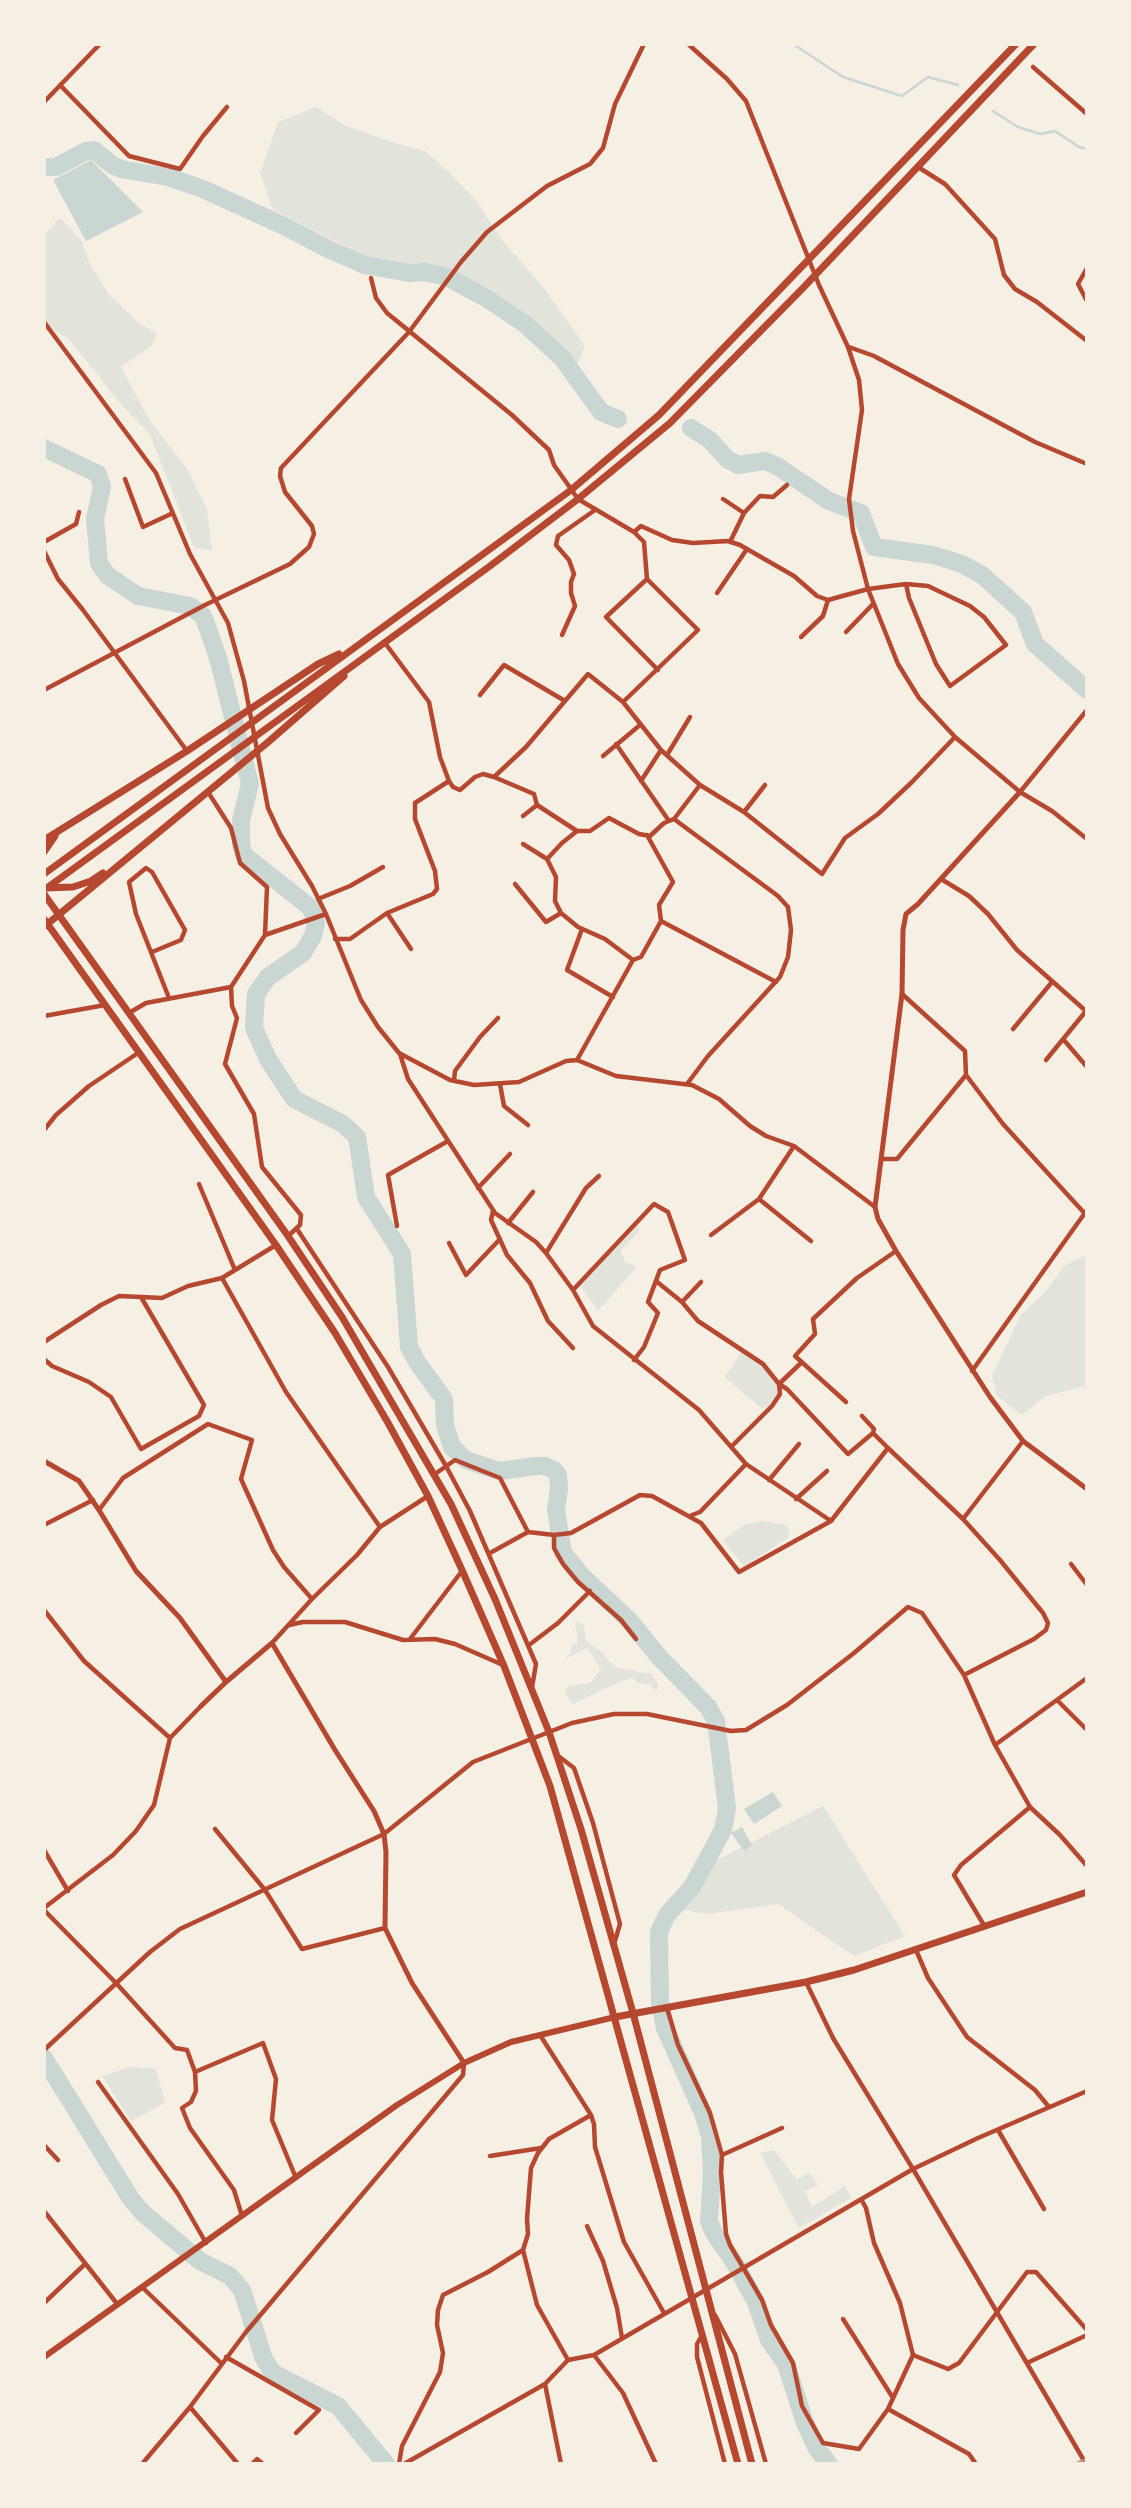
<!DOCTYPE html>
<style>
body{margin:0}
#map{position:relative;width:1131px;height:2508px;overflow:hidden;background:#f6efe4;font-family:"Alegreya Sans",sans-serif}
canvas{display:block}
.frame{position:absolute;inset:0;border:46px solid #f6efe4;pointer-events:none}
</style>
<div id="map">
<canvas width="1131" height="2508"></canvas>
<div class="frame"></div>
</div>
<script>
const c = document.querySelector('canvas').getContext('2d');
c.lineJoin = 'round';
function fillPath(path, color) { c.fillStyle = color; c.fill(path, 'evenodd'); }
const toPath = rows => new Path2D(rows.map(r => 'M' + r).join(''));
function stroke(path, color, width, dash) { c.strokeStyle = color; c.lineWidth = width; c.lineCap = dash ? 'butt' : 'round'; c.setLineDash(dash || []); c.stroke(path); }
fillPath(toPath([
 [316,107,346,126,395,143,425,151,448,171,475,199,502,240,544,288,585,346,575,370,516,310,378,263,273,210,260,173,278,122],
 [60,218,81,240,89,262,108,294,139,323,157,333,151,346,121,367,150,421,188,470,207,509,212,551,194,547,150,435,120,403,69,339,44,324,44,235],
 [637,1226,640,1230,620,1251,625,1262,637,1267,598,1311,580,1286],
 [1087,1255,1087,1386,1045,1396,1022,1415,997,1396,992,1375,1021,1315,1046,1291,1065,1265],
 [741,1352,763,1367,780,1387,780,1394,769,1406,762,1409,725,1377],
 [761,1521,787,1525,790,1536,744,1567,723,1540,745,1524],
 [575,1621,584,1625,586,1641,602,1652,611,1663,617,1668,651,1674,658,1684,658,1688,655,1690,649,1684,638,1683,633,1678,621,1681,573,1704,570,1702,565,1691,568,1686,590,1683,601,1669,587,1648,565,1659,571,1652,572,1645,578,1642],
 [823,1806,905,1936,854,1956,778,1904,707,1914,678,1909,711,1863],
 [130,2067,156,2069,165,2103,131,2121,102,2076],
 [774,2150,797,2180,809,2172,818,2185,805,2191,812,2207,845,2186,851,2198,799,2228,760,2153]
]), '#e2e4dc');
fillPath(toPath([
 [91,160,143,212,86,241,53,180],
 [773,1792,782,1806,754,1824,744,1809],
 [742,1827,752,1845,744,1851,731,1833]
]), '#c9d6d2');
stroke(toPath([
 [793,44,843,77,902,96,928,77,958,85],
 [993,111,1018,127,1040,134,1055,131,1079,147,1087,149]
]), '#c9d6d2', 2.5);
stroke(toPath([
 [44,167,56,167,86,151,94,150,112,165,121,169,168,177,203,189,282,225,330,250,365,265,409,273,426,272,447,277,486,298,525,324,562,358,601,412,618,419],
 [691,428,710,440,727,459,738,465,765,461,777,466,829,501,861,513,874,547,933,555,962,564,982,575,1023,612,1035,644,1087,690],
 [44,448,98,474,102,487,95,519,99,563,107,575,138,596,190,606,203,616,207,626,218,658,250,784,241,820,241,845,244,855,311,908,316,922,313,936,303,953,268,977,256,994,254,1028,268,1059,294,1099,343,1124,357,1137,366,1197,402,1254,409,1347,417,1362,444,1399,445,1425,452,1447,466,1460,499,1471,536,1466,545,1466,554,1470,558,1475,559,1489,556,1510,563,1553,582,1576,629,1620,660,1658,708,1707,716,1721,727,1808,723,1830,692,1887,667,1915,659,1932,660,2002,665,2028,703,2113,710,2136,712,2174,709,2221,714,2233,734,2262,756,2302,769,2340,786,2364,805,2423,817,2449,829,2464],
 [44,2058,131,2199,143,2213,200,2261,230,2276,242,2290,264,2359,273,2373,338,2406,386,2464]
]), '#c9d6d2', 18);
stroke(toPath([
 [688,44,727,79,746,101,819,285,848,347,859,380,862,410,849,499,853,531,868,589,898,664,919,698,955,737,1020,792,1052,811,1087,839],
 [1033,67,1087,114],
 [60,85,129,156,180,169,203,136,227,107],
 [44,102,100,44],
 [918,167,945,184,995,239,1004,275,1015,289,1037,302,1087,341],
 [1087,268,1078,284,1087,301],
 [371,278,376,298,387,313,512,415,549,450,554,465,578,499,634,532,644,542,647,579,606,617,658,670],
 [44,322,156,473,190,554,228,623,244,681,268,808,280,834,312,886,326,914,361,1000,378,1027,399,1053,450,1080,474,1085,519,1082,566,1061,577,1060,616,1076,692,1085,719,1099,750,1126,766,1136,794,1146,875,1207],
 [849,347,874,356,1035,442,1087,464],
 [125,479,143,527,173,513],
 [723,499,744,513],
 [634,532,641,526,672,540,693,543,728,541,740,545,794,576,817,596,828,600,868,589,906,584,928,586,970,606,984,617,1006,645,950,686,936,664,909,598,906,584],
 [44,542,76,524,79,512],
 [730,542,744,513,760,496,773,497,787,485],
 [44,551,58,579,83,610,187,751],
 [647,579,698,630,623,702,661,750,700,785,744,812,765,785],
 [717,593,747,549],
 [846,632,873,604],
 [562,635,575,606,571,593,571,582,574,574,569,560,556,545,558,536,595,510],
 [801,637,823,616,828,600],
 [385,643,429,702,440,757,449,781,453,787,460,790,475,777,483,774,494,777,534,794,537,805,577,831,562,843,547,859,556,877,555,901,561,913,578,927,605,939,633,960],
 [44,690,205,605,290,564,309,547,314,534,312,526,285,492,280,476,281,468,409,332,461,262,487,232,547,186,590,164,603,148,615,104,644,44],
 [480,695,504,665,565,701,588,674,623,702],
 [616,744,669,821],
 [667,755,690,717],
 [603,756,640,725],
 [494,777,526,747,565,701],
 [641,781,661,750],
 [208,792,231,828,240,863,267,887,265,935],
 [1020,792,1087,710],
 [744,812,822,874,845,838,878,814,912,782,955,737],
 [523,816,537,805],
 [674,819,778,896,788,907,791,930,788,957,780,977,708,1056,687,1084],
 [577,831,590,831,609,818,639,834,650,836,664,823,674,819,700,785],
 [523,844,547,859],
 [941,879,969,896,988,914,1017,950,1087,1012],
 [515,884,546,922,561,913],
 [318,899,350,886,383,867],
 [387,913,411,949],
 [661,921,776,982],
 [582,929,567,970,613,997],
 [335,939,350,939,387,913,433,894,437,889,435,871,415,819,415,803,449,781],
 [152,952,181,940,185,930,152,872,146,868,129,882,136,914,169,998],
 [231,987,232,1006,237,1018,225,1064,254,1114,262,1167,301,1215,300,1225,288,1236],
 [902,994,965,1051,966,1075,1003,1124,1087,1216],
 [129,1013,146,1003,231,987,265,935,326,914],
 [44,1016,105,1005],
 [1013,1029,1052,982],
 [1063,1039,1087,1067],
 [400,1054,408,1079,495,1213,536,1242,546,1253,573,1290,593,1326,699,1410,746,1464,831,1521],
 [577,1060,633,960,641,957,661,921,659,905,673,882,647,835],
 [1046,1060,1086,1011],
 [454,1081,455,1071,480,1037,498,1018],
 [500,1084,504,1106,528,1125],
 [44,1130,56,1115,89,1086,138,1053],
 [881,1159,897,1159,966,1075],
 [199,1184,235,1270],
 [478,1188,510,1154],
 [759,1199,811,1241],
 [493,1211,491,1220,507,1255,530,1283,548,1321,573,1348],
 [508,1223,533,1192],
 [397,1226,388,1175,448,1141],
 [297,1229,388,1367,446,1466,470,1511,536,1664,532,1687],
 [711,1235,759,1199,794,1146],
 [449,1243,466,1275,500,1239],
 [546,1253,586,1188,599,1176],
 [222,1278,286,1392,380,1527],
 [656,1281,682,1302,698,1321,763,1364,779,1384,780,1394,772,1406,732,1446],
 [573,1290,654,1204,668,1212,685,1260,660,1270,648,1302,658,1313,644,1347,634,1360],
 [682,1302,701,1282],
 [44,1342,101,1305,119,1296,162,1298,188,1286,222,1278,276,1245],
 [44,1359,52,1366,89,1382,111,1397,141,1449,199,1416,204,1405,141,1297],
 [802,1362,779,1384,787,1389,848,1454,873,1433,888,1448],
 [972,1371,1087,1210],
 [846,1402,795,1356,815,1334,813,1319,857,1278,896,1251],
 [862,1416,874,1429,873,1433],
 [435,1474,455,1460,500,1478,528,1532],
 [769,1480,799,1444],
 [796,1499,827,1471],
 [99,1510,123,1478,208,1424,252,1440,241,1479,273,1550,284,1567,312,1599],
 [692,1515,700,1512,746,1464],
 [963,1519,1023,1441],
 [44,1525,93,1500],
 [554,1535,554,1548,563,1564,578,1582,621,1620,636,1639],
 [490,1553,528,1532,554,1535,571,1533,640,1495,652,1496,701,1523,739,1572,831,1521,888,1448,963,1519,1000,1560,1043,1613,1048,1623,1046,1630,1034,1639,964,1675],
 [1071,1564,1087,1585],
 [44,1610,84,1661,170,1738],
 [289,1625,303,1622,345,1622,403,1640,435,1639,455,1644,503,1665],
 [410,1639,462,1571],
 [272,1643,312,1599,357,1555,380,1527,428,1496],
 [529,1645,558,1623,590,1591],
 [1057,1700,1087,1730],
 [995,1745,1087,1678],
 [557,1755,574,1768,593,1823,620,1924,614,1944],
 [215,1829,265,1890,302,1949,385,1928],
 [44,1850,68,1891],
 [44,1908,113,1855,136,1831,154,1805,170,1738,201,1706],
 [44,1910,116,1983,175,2048,187,2050,195,2072,196,2091,191,2102,182,2108,190,2128,234,2190,242,2216],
 [985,1927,954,1875,961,1865,1030,1807],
 [916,1950,928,1978,967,2037,1035,2090,1049,2107],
 [806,1982,833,2038,913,2169,1086,2464],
 [667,2008,678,2045,710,2113,722,2155,721,2172,726,2234,730,2245,762,2300,771,2325,793,2363,802,2406,823,2443,859,2449,888,2409,913,2355,900,2303,874,2243,866,2208,861,2199],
 [540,2035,591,2115,594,2124,595,2147,624,2242,664,2313],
 [44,2050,150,1952,180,1929,384,1834,473,1762,572,1723,614,1714,647,1714,731,1731,746,1730,787,1705,854,1653,908,1607,922,1613,964,1675,995,1745,1030,1807,1060,1835,1087,1866],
 [195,2072,263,2043,276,2079,272,2120,296,2178],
 [98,2082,178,2194,206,2243],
 [998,2130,1044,2209],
 [44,2145,58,2160],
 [722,2155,782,2128],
 [490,2156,541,2148],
 [44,2211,118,2305],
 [587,2226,603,2261,617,2308,622,2338],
 [523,2250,537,2305,568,2360],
 [143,2288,221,2363],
 [44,2303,84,2265],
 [715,2315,735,2354,766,2464],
 [843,2319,893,2398],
 [701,2337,697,2344,697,2357,725,2464],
 [594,2355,623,2393,656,2464],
 [913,2355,948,2369,959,2363,1027,2272,1036,2272,1087,2330],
 [226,2357,319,2410,296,2433],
 [1027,2363,1087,2335],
 [545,2384,561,2464],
 [190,2407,238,2464],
 [888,2409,969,2454,976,2464],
 [142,2464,190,2407,246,2332,463,2075,464,2063],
 [252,2464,257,2459,263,2464],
 [399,2464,402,2446,440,2372,443,2353,437,2325,438,2310,443,2295,488,2272,523,2250,528,2234,527,2219,531,2168,538,2153,549,2139,591,2115],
 [404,2464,545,2384,568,2360,594,2355,913,2169,978,2138,1087,2091]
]), '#b5482f', 4.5);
stroke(toPath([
 [1020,792,918,904,906,914,903,930,902,994,875,1207,878,1219,896,1251,990,1397,1023,1441,1087,1489],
 [44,1461,79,1481,99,1510,136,1571,180,1618,226,1682],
 [201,1706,226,1682,272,1643,335,1750,374,1811,384,1834,386,1852,385,1928,412,1983,464,2063]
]), '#b5482f', 5);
stroke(toPath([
 [44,2357,397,2105,464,2063,511,2042,615,2017]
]), '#b5482f', 6);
stroke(toPath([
 [615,2017,806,1982,854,1970,1087,1892]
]), '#b5482f', 7);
stroke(toPath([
 [44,840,187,751,318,664,339,654],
 [44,852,55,836],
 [44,874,571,490,659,415,1016,44],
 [45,888,73,887,91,881,103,873],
 [44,890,490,566,578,499,670,423,803,288,1034,44],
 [44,894,288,1236,342,1317,451,1504,495,1599,549,1732,581,1829,633,2013,752,2464],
 [44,919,276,1245,335,1333,387,1421,428,1496,462,1570,504,1666,550,1786,738,2464],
 [45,926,267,743,344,676]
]), '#b5482f', 7);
stroke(toPath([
 [1074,2464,1087,2459]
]), '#cf8b77', 2.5);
</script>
